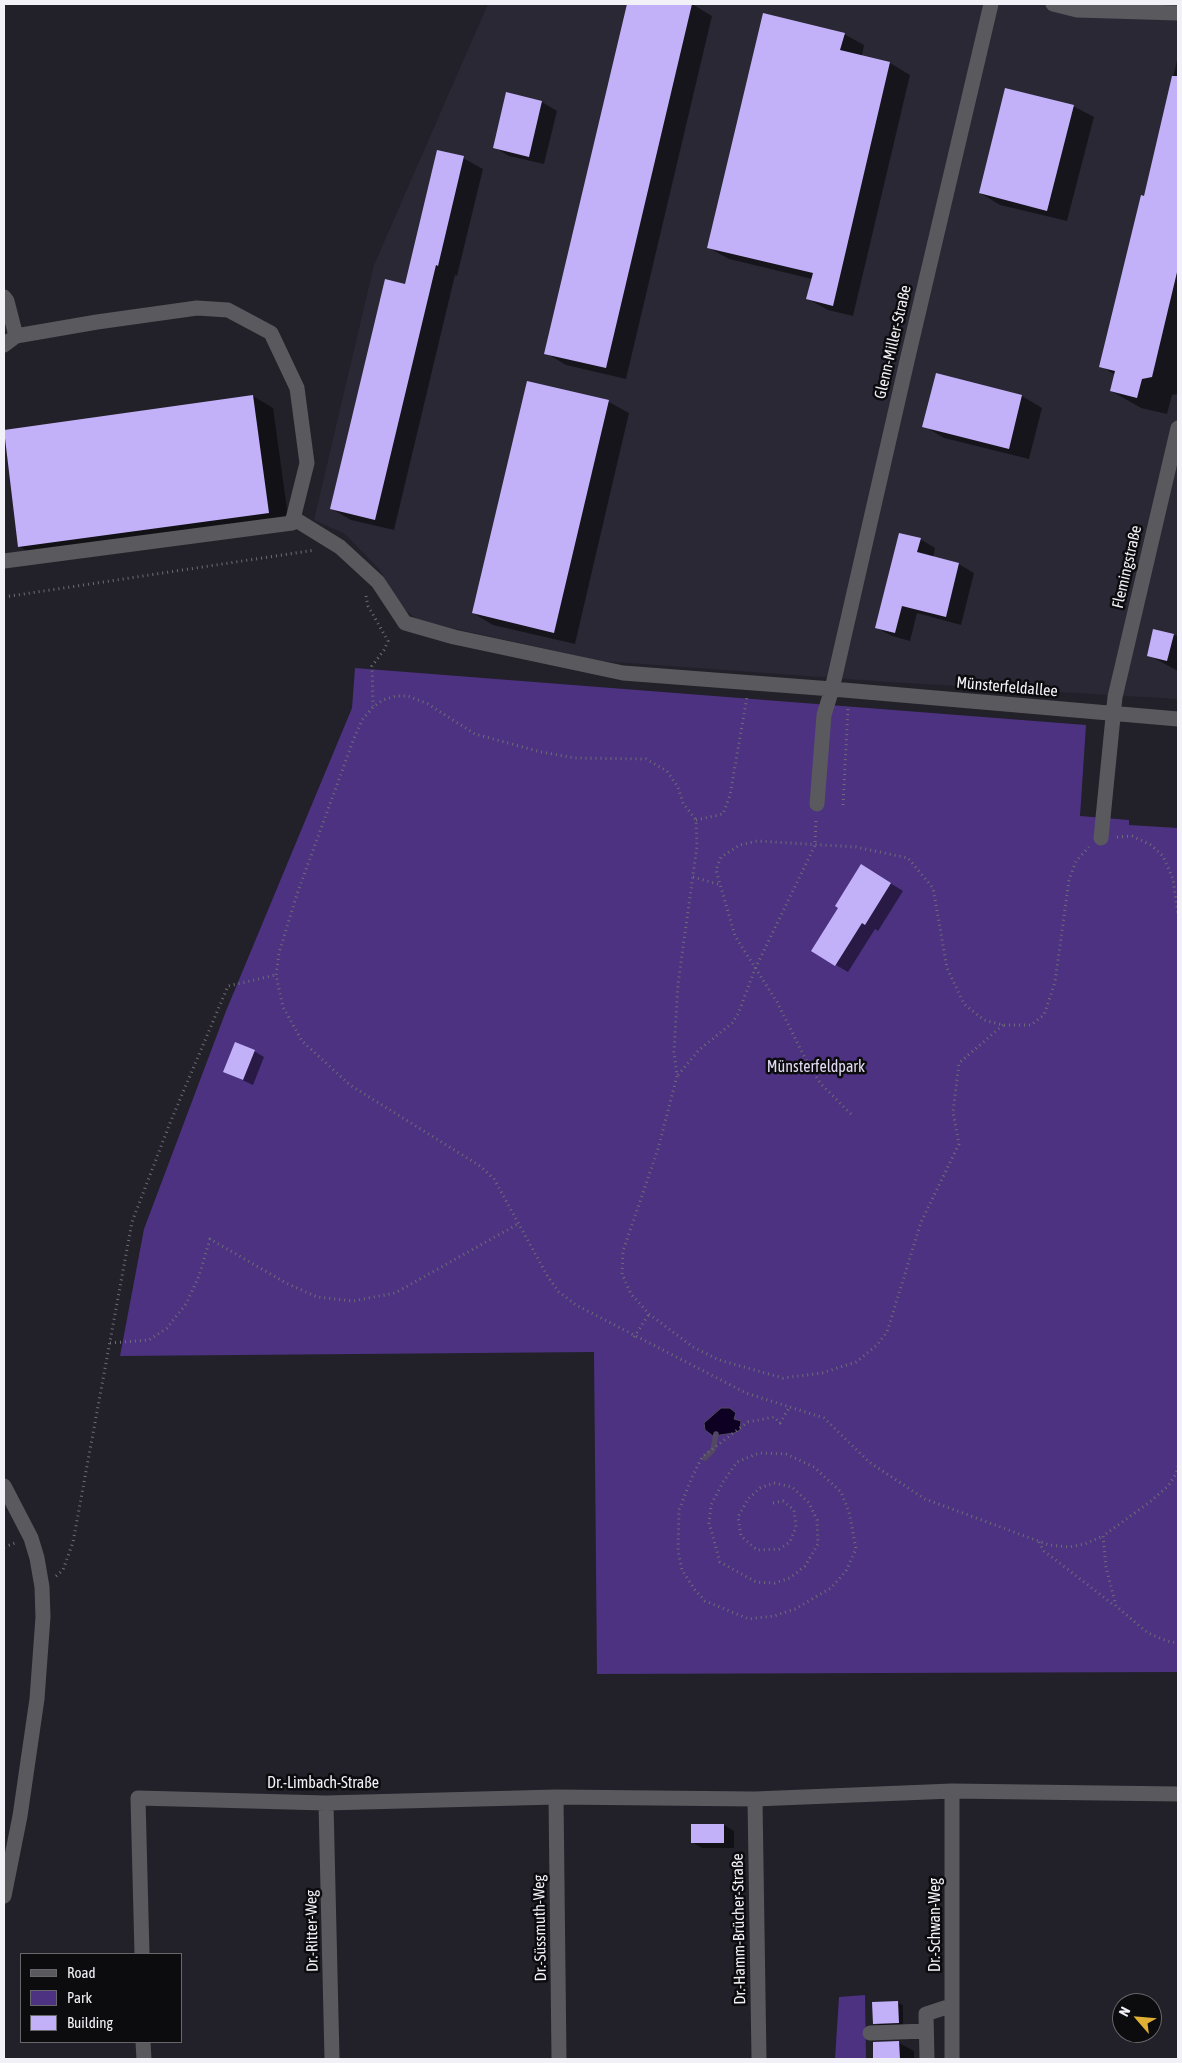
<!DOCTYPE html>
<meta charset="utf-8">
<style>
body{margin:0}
#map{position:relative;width:1182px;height:2063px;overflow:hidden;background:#222029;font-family:"Asap Condensed",sans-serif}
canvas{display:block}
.frame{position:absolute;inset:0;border:5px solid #f2f1f7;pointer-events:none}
.legend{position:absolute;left:20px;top:1953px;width:162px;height:90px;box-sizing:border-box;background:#0c0b0e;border:1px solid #68676b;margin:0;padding:6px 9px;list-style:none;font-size:15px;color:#f2f1f7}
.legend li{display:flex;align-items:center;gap:10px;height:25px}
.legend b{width:25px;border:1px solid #68676b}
.north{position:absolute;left:1112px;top:1993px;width:50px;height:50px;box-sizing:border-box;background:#0c0b0e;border:1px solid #68676b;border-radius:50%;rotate:297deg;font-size:14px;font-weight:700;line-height:20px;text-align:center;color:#f2f1f7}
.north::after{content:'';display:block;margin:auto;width:18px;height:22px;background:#e1af34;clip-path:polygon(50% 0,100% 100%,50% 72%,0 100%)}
</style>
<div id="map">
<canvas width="1182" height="2063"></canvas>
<div class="frame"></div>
<ul class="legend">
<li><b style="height:6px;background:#5a595d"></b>Road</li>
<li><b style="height:14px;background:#4c3281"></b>Park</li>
<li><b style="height:14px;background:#c2b1f9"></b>Building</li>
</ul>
<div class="north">N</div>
</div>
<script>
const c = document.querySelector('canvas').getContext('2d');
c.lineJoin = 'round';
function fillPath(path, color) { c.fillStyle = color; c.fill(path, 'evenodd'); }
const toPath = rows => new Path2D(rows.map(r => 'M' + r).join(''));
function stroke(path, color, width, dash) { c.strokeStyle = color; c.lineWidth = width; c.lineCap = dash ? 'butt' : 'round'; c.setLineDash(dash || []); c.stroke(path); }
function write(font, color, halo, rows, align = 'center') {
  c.font = font + ' "Asap Condensed",sans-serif'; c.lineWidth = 5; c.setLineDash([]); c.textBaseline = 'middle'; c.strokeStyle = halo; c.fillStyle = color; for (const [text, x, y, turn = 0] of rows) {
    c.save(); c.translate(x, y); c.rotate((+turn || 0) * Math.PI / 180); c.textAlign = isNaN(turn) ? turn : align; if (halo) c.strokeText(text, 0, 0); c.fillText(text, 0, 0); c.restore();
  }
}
fillPath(toPath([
 [488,4,1178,4,1178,699,889,682,602,661,447,627,416,619,399,604,380,570,345,534,314,520,374,265]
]), '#2b2836');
fillPath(toPath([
 [355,668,1086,725,1080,816,1129,820,1129,825,1178,828,1178,1672,597,1674,594,1352,120,1356,144,1229,226,1011,352,708],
 [865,1995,866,2059,835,2059,839,1997]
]), '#4c3281');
const water = toPath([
 [721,1408,730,1408,736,1413,734,1419,741,1421,740,1430,734,1433,713,1436,705,1430,704,1423,721,1408]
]);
fillPath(water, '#0d0023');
stroke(water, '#524863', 1);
fillPath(toPath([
 [628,4,692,4,712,16,626,379,566,365,546,353],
 [844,34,864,45,862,56,890,63,910,75,853,316,828,310,808,299,812,279,729,259,709,248],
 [1178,56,1178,394,1172,395,1167,414,1141,408,1111,391,1115,375,1101,366,1145,197],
 [542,102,557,111,544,164,509,156,494,147],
 [1073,106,1094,117,1067,221,1000,205,980,193],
 [463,158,483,169,457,276,455,275,394,530,351,520,332,509,406,285],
 [937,375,1022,396,1042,408,1029,459,944,438,924,426],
 [528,382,609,402,629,413,575,644,493,625,473,613],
 [253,396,273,408,289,524,40,558,20,547,4,431],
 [920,539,935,548,933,558,959,564,974,573,961,625,917,613,910,641,892,636,877,628],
 [1154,630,1178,636,1178,671,1148,655],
 [874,873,903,891,878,931,875,929,848,972,836,965,840,908],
 [254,1051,264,1057,253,1085,225,1072],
 [724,1825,734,1831,734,1848,702,1848,692,1842],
 [898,2003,903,2005,903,2025,879,2025,874,2023],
 [874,2043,899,2043,914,2051,914,2059,875,2059]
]), '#0007');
stroke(toPath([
 [705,1458,713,1450,716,1434]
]), '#524863', 5.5);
fillPath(toPath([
 [627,4,692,4,606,368,544,354],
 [763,13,845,33,840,50,890,62,833,306,806,299,813,273,707,248],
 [1172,76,1178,76,1178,268,1152,377,1142,379,1137,398,1110,391,1115,371,1099,367,1141,195,1144,196],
 [1005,88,1074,105,1047,211,979,193],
 [506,92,542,101,529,157,493,148],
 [437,150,464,156,438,266,436,265,375,520,330,509,385,279,405,284],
 [936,373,1022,395,1009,449,922,427],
 [527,381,609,400,554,633,472,613],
 [253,395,269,513,18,547,4,430],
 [899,533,921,538,917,552,959,563,946,617,902,606,895,633,875,628],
 [1153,629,1174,634,1167,661,1147,656],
 [861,864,891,883,865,925,862,923,835,966,811,951,838,908,835,906],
 [235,1042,255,1050,243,1080,223,1072],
 [691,1824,724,1824,724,1843,691,1843],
 [898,2001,899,2023,873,2024,872,2002],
 [899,2041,900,2059,873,2059,873,2042]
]), '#c2b1f9');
stroke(toPath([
 [366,596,368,606,388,641,384,650,372,666,373,706],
 [4,597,315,550],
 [843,805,848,709],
 [696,820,723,814,730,795,747,697],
 [1117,837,1132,836,1151,845,1163,856,1173,879,1178,915],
 [693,877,721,885],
 [1003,1025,959,1063,953,1112,959,1144,921,1222,887,1332,877,1345,856,1362,822,1373,783,1378,719,1360,693,1347,649,1314,631,1294,622,1274,623,1251,658,1149,677,1076,674,1052,678,984,697,846,696,820,683,803,678,787,667,771,646,759,575,758,541,752,475,734,428,704,408,696,396,696,383,700,373,707,362,720,353,741,297,894,279,953,276,975,283,1007,302,1041,350,1085,480,1166,494,1179,548,1277,559,1292,576,1305,746,1393,824,1418,869,1462,925,1499,1049,1545,1069,1547,1085,1544,1103,1536],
 [678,1075,699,1050,732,1023,738,1014,755,969,815,845,816,819],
 [851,1114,821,1084,808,1064,777,1002,735,936,716,870,721,857,740,845,757,841,856,847,908,858,933,888,947,968,964,1004,984,1020,1003,1025,1031,1025,1044,1015,1055,982,1069,880,1076,861,1089,847],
 [634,1337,649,1314],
 [110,1343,149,1340,167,1328,186,1304,199,1276,210,1239,286,1283,317,1297,353,1301,395,1293,518,1224],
 [1178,1466,1176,1474,1168,1486,1151,1501,1103,1536,1106,1567,1116,1606,1148,1633,1167,1641,1178,1643],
 [773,1503,783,1501,794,1510,796,1527,790,1542,779,1549,757,1550,741,1536,738,1517,748,1499,760,1488,774,1483,792,1487,809,1503,817,1520,818,1544,805,1566,790,1578,775,1583,756,1582,720,1562,709,1523,711,1505,723,1482,737,1462,759,1453,786,1454,814,1467,841,1492,849,1512,856,1549,846,1571,831,1588,795,1609,774,1616,749,1619,705,1601,695,1590,682,1570,678,1551,679,1510,692,1477,702,1457,740,1428,748,1422,774,1417,780,1423,790,1406],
 [1039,1542,1044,1551,1115,1606],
 [4,1547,15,1543],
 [56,1576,63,1570,73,1542,132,1222,170,1123,228,986,276,975]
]), '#6f6d75', 3, [1, 4]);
stroke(toPath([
 [1053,4,1077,10,1178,13],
 [4,297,7,301,16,336],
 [4,345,16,336,97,322,197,308,228,310,271,333,297,388,307,463,292,523,4,561],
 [293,518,340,547,378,582,405,623,454,637,623,673,832,689,1178,719],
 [817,804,824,715,832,689,907,361,991,4],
 [1101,838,1115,697,1178,428],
 [4,1486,31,1538,37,1558,42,1587,43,1617,37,1699,29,1754,20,1816,4,1896],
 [952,1791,952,2059],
 [556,1797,559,2059],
 [755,1799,759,2059],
 [326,1803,332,2059],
 [142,1954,138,1798,326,1803,556,1797,755,1799,952,1791,1178,1794],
 [870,2033,926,2031],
 [143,2042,144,2059],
 [927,2059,926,2014,944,2008,952,2007]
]), '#5a595d', 15);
write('16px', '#f2f1f7', '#0c0b0e', [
 ["Glenn-Miller-Straße",893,342,-77],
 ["Flemingstraße",1127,567,-77],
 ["Münsterfeldallee",1007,687,5],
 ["Dr.-Limbach-Straße",323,1783],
 ["Dr.-Schwan-Weg",935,1925,-90],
 ["Dr.-Süssmuth-Weg",540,1928,-91],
 ["Dr.-Hamm-Brücher-Straße",739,1929,-91],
 ["Dr.-Ritter-Weg",312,1931,-91]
]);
write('16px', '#e0dbf2', '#0c0b0e', [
 ["Münsterfeldpark",816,1067]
]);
</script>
